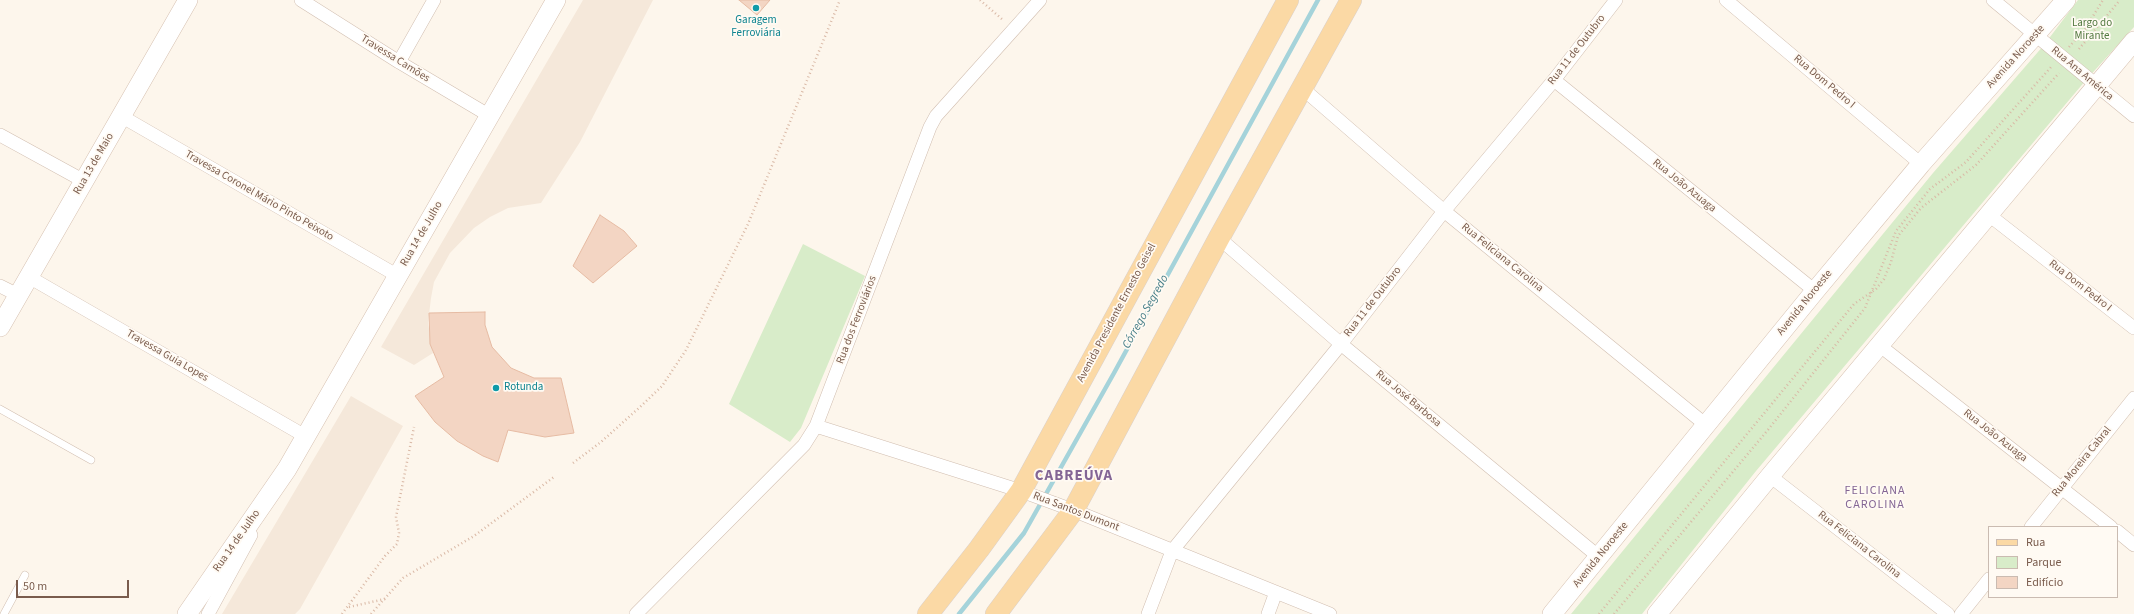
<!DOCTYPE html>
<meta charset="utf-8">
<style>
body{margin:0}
#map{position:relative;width:2134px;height:614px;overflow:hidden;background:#fdf6ec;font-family:"Source Sans 3",sans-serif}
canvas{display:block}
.legend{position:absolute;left:1988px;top:526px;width:130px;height:72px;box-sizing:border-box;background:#fffaf3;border:1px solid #cabbb1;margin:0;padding:5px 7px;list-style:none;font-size:12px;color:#7a5c4d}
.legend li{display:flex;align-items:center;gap:8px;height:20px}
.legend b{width:20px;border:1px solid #cabbb1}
.scale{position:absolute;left:16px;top:580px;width:113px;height:18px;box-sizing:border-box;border:2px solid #7a5c4d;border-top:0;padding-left:5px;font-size:12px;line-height:14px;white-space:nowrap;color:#7a5c4d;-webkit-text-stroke:3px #fffaf3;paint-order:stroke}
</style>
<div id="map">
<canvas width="2134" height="614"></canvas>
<ul class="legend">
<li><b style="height:5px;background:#fbd9a5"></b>Rua</li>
<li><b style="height:11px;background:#d8ecc9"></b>Parque</li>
<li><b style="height:11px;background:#f3d5c3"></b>Edifício</li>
</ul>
<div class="scale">50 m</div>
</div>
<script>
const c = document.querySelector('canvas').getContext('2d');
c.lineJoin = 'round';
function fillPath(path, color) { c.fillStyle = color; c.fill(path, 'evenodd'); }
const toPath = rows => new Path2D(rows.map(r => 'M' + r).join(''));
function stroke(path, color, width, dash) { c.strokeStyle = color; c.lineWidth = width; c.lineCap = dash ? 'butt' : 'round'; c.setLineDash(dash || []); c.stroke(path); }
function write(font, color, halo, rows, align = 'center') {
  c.font = font + ' "Source Sans 3",sans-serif'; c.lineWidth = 3.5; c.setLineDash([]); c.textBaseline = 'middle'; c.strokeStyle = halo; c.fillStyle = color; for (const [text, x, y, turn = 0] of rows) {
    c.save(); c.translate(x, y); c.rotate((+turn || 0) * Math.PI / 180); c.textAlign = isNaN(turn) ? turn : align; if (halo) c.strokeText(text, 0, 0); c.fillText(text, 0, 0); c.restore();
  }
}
fillPath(toPath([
 [583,0,653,0,580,142,541,203,508,208,490,217,474,228,450,253,434,282,431,298,428,323,433,353,414,365,381,347],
 [351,396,403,426,300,609,295,614,222,614]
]), '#f5e8da');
fillPath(toPath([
 [2078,0,2134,0,2134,27,2086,80,1756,471,1642,614,1571,614,1933,173,2044,45],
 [803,244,865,276,801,428,790,442,729,404]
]), '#d8ecc9');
stroke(toPath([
 [959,614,1024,533,1114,373,1318,0]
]), '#a5d3da', 4.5);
const building = toPath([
 [739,0,770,0,757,15,739,0],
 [600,215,624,231,637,246,593,283,573,266,600,215],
 [485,312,485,325,492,347,511,368,534,378,561,378,574,433,545,437,508,430,498,462,483,456,457,441,435,422,415,396,444,377,430,344,429,313,485,312]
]);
fillPath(building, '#f3d5c3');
stroke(building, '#e6bba3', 1);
const lane = toPath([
 [0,409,91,460],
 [4,614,25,575]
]);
const street = toPath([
 [301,0,399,62,490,116],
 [1726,0,1921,164],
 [1993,0,2134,116],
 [399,62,434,0],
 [1554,80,1815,291],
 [1302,88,1444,211,1706,425],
 [121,116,398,276],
 [0,135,84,181],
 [1989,215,2134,328],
 [1219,238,1341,344,1599,557],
 [29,277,305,436],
 [0,286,18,295],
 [1879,345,2111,527],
 [816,426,1021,491,1070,509,1330,614],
 [1770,476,1948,614],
 [2031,527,2134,398],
 [2117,531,2134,545],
 [208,614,251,535],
 [636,614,804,445,816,426,930,127,936,116,1040,0],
 [1148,614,1172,551,1341,344,1444,211,1554,80,1616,0],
 [1268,614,1276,592],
 [1961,614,1989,579]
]);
const secondary = toPath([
 [0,327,188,0],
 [187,614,287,469,556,0],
 [1552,614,1815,291,1921,164,2066,0],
 [1657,614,1770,476,2134,41]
]);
const primary = toPath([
 [928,614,979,549,1021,491,1288,0],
 [996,614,1073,511,1219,238,1351,0]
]);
stroke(lane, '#d1beb0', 8);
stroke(street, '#d1beb0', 14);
stroke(secondary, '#d6c0b0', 20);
stroke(primary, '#dad1cd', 22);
stroke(toPath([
 [980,0,1003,20],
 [2069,47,2085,29,2103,0],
 [2079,49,2120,0],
 [573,463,601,442,640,407,662,386,686,350,748,224,840,0],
 [349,607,385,599],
 [342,614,385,556,397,544,399,533,396,517,414,427],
 [371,614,403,578,474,536,554,477],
 [1599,614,1854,304,1876,289,1884,279,1891,262,1898,236,1921,208,1976,165,2059,73],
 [1614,614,1767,431,1865,308,1896,231,1930,189,1966,162,2052,66]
]), '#d9b8a5', 2.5, [1, 3]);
stroke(lane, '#fff', 7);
stroke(street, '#fff', 13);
stroke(secondary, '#fff', 19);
stroke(primary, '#fbd9a5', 21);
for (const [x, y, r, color] of [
 [756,8,4,"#0f9aa8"],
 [496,388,4,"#0f9aa8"]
]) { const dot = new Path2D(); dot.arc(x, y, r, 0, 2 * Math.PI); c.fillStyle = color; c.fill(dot); stroke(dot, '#fffaf3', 1.5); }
write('11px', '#0d838f', '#fffaf3', [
 ["Garagem",756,21],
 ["Ferroviária",756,34],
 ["Rotunda",504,388,"left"]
]);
write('11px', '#537a41', '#fffaf3', [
 ["Largo do",2092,24],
 ["Mirante",2092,37]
]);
write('11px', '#7a5c4d', '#fffaf3', [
 ["Rua 11 de Outubro",1577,50,-52],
 ["Avenida Noroeste",2016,57,-48],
 ["Travessa Camões",395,59,32],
 ["Rua Ana América",2082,74,40],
 ["Rua Dom Pedro I",1824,82,40],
 ["Rua 13 de Maio",94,164,-60],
 ["Rua João Azuaga",1684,186,39],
 ["Travessa Coronel Mário Pinto Peixoto",259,196,30],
 ["Rua 14 de Julho",422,234,-60],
 ["Rua Feliciana Carolina",1502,258,39],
 ["Rua Dom Pedro I",2080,286,38],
 ["Rua 11 de Outubro",1373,302,-52],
 ["Avenida Noroeste",1805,303,-51],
 ["Avenida Presidente Ernesto Geisel",1117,313,-62],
 ["Rua dos Ferroviários",857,320,-69],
 ["Travessa Guia Lopes",167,356,30],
 ["Rua José Barbosa",1408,399,40],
 ["Rua João Azuaga",1995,436,38],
 ["Rua Moreira Cabral",2082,462,-51],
 ["Rua Santos Dumont",1076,512,21],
 ["Rua 14 de Julho",237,541,-55],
 ["Rua Feliciana Carolina",1859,545,38],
 ["Avenida Noroeste",1601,555,-51]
]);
write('italic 12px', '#437c86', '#fffaf3', [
 ["Córrego Segredo",1146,312,-61]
]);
c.letterSpacing = '1px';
write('12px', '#846695', '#fffaf3', [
 ["FELICIANA",1875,491],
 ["CAROLINA",1875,505]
]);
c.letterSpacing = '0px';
c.letterSpacing = '1px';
write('bold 15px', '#846695', '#fffaf3', [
 ["CABREÚVA",1074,477]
]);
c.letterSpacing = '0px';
</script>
